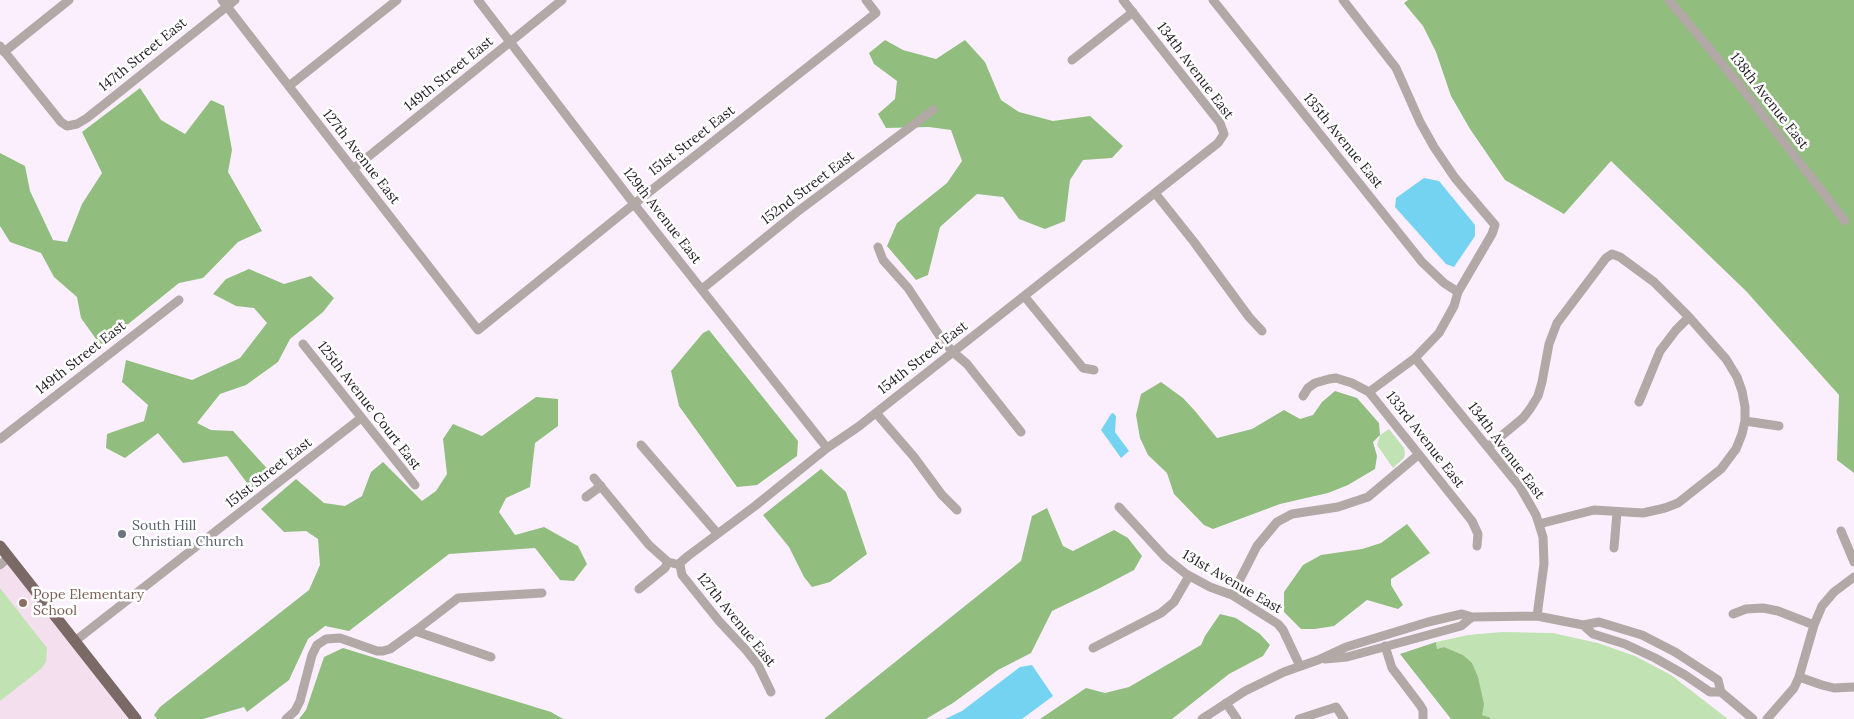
<!DOCTYPE html>
<style>
body{margin:0}
canvas{display:block;background:#fbeffe}
</style>
<canvas width="1854" height="719"></canvas>
<script>
const c = document.querySelector('canvas').getContext('2d');
c.lineJoin = 'round';
function fillPath(path, color) { c.fillStyle = color; c.fill(path, 'evenodd'); }
const toPath = rows => new Path2D(rows.map(r => 'M' + r).join(''));
function stroke(path, color, width, dash) { c.strokeStyle = color; c.lineWidth = width; c.lineCap = dash ? 'butt' : 'round'; c.setLineDash(dash || []); c.stroke(path); }
function write(font, color, halo, rows, align = 'center') {
  c.font = font + ' Lora,serif'; c.lineWidth = 5; c.setLineDash([]); c.textBaseline = 'middle'; c.strokeStyle = halo; c.fillStyle = color; for (const [text, x, y, turn = 0] of rows) {
    c.save(); c.translate(x, y); c.rotate((+turn || 0) * Math.PI / 180); c.textAlign = isNaN(turn) ? turn : align; if (halo) c.strokeText(text, 0, 0); c.fillText(text, 0, 0); c.restore();
  }
}
fillPath(toPath([
 [9,557,137,719,0,719,0,565]
]), '#f3dfee');
fillPath(toPath([
 [1389,429,1404,448,1405,453,1404,458,1393,468,1377,445,1380,435],
 [0,588,47,648,46,662,41,669,0,701],
 [1502,632,1553,633,1598,643,1635,656,1671,675,1728,719,1491,719,1489,717,1482,715,1463,655,1444,647,1437,649,1436,642,1468,635]
]), '#c1e3b3');
fillPath(toPath([
 [1408,0,1854,0,1854,473,1837,460,1839,395,1746,291,1611,161,1564,214,1505,180,1470,129,1451,96,1436,52,1423,26,1404,3],
 [885,40,903,50,936,59,965,40,985,62,1001,100,1019,112,1053,121,1090,116,1123,146,1112,158,1083,160,1070,180,1065,221,1045,229,1019,219,1003,197,977,194,940,227,928,275,916,280,887,246,897,223,947,183,962,161,951,130,929,127,886,128,878,114,895,99,897,81,874,64,869,53],
 [140,88,161,120,185,134,211,100,224,106,232,150,228,172,262,231,238,242,203,278,179,283,101,346,81,318,77,297,54,277,41,253,10,242,0,226,0,153,25,166,30,191,53,240,67,242,82,204,102,173,82,132],
 [249,269,284,284,311,276,334,298,323,312,290,339,278,362,246,385,220,394,197,423,211,430,233,431,273,475,253,491,227,456,183,463,158,433,125,458,106,448,107,434,144,421,148,405,122,382,126,360,192,380,240,358,267,323,254,308,236,306,213,294,226,279],
 [709,330,798,441,797,456,757,485,737,487,679,406,671,371,703,333],
 [1161,382,1183,398,1195,411,1217,438,1252,429,1284,410,1300,419,1313,415,1322,402,1335,391,1357,398,1379,423,1380,435,1373,442,1377,456,1375,469,1348,485,1328,493,1280,504,1213,529,1204,525,1174,494,1167,473,1148,455,1140,438,1136,415,1141,394],
 [536,397,558,399,558,426,535,443,530,487,506,498,499,512,515,535,544,527,578,546,587,564,574,581,560,580,535,548,449,554,349,631,325,626,308,639,289,680,247,712,244,707,203,719,157,719,154,715,160,707,309,590,320,565,318,539,306,531,284,532,261,509,296,479,324,503,345,506,362,496,371,472,383,462,422,501,436,491,447,474,443,439,453,424,482,436],
 [821,469,846,492,867,554,830,582,812,587,804,577,789,547,763,515],
 [1047,508,1063,546,1073,551,1114,530,1128,538,1142,556,1134,570,1100,588,1052,611,1031,653,998,670,953,703,926,719,824,719,1021,561,1032,516],
 [1407,524,1430,553,1391,579,1391,585,1403,605,1398,609,1367,600,1334,626,1315,629,1301,629,1284,612,1284,592,1303,565,1321,555,1362,549,1381,543],
 [1220,614,1236,618,1260,634,1270,645,1263,656,1229,674,1172,719,1040,719,1086,688,1105,693,1129,687,1201,645,1205,636],
 [1436,642,1437,649,1444,647,1463,655,1472,663,1478,677,1484,704,1482,715,1489,717,1491,719,1451,719,1400,654],
 [343,648,551,712,563,719,299,719,306,710,324,657]
]), '#91bd7e');
fillPath(toPath([
 [1424,178,1439,181,1475,225,1475,236,1454,267,1446,264,1395,207,1396,198],
 [1113,413,1116,416,1115,432,1129,451,1121,458,1101,430,1111,414],
 [1032,665,1053,696,1022,719,945,719,962,711,1020,667]
]), '#74d3f1');
stroke(toPath([
 [222,0,478,330,634,204,876,13,866,0],
 [478,0,634,204,827,448],
 [1213,0,1422,262,1444,283,1458,292],
 [1343,0,1396,68,1420,122,1434,147,1455,178,1495,225,1492,234,1458,292,1454,306,1439,333,1415,358,1369,392],
 [1669,0,1738,83,1845,221],
 [0,46,61,122,67,126,77,124,87,118,235,0],
 [4,52,69,0],
 [1072,60,1133,12],
 [289,86,397,0],
 [353,169,562,0],
 [1155,193,1194,242,1249,317,1262,331],
 [878,247,883,260,908,288,941,338,953,352,967,364,1021,432],
 [702,289,797,212,933,110],
 [1025,297,1083,368,1094,370],
 [303,344,415,485],
 [1415,358,1520,487,1536,515,1543,537,1544,564,1537,616],
 [1303,396,1308,388,1315,383,1329,379,1336,378,1352,383,1369,392,1472,521,1478,534,1477,546],
 [1639,402,1660,351,1676,330,1689,317],
 [876,413,914,457,942,495,957,510],
 [1745,421,1779,426],
 [0,439,179,300],
 [641,445,717,533],
 [1488,447,1523,418,1530,409,1538,396,1542,382,1549,344,1557,323,1606,258,1612,254,1620,257,1654,282,1689,317,1726,359,1737,377,1742,391,1745,407,1745,421,1742,434,1736,449,1721,469,1678,503,1665,508,1643,513,1594,510,1539,524],
 [594,478,649,545,668,562,680,565,681,562,688,556,755,506,827,448,858,427,1218,143,1224,134,1220,123,1123,0],
 [586,497,601,486],
 [1119,507,1165,557,1186,574,1210,587,1232,595,1278,624,1283,630,1300,666],
 [1841,531,1854,562],
 [1614,548,1617,512],
 [0,565,9,557],
 [680,565,682,575,719,621,746,650,758,665,771,692],
 [639,589,665,568,668,562],
 [1232,595,1257,546,1277,522,1292,514,1338,507,1368,497,1418,455],
 [1733,614,1746,609,1763,608,1778,611,1814,625],
 [1583,625,1593,634,1625,644,1655,658,1685,675,1710,692,1721,692],
 [415,631,491,657],
 [75,641,361,418],
 [1385,646,1392,668,1420,705,1423,710,1423,719],
 [1093,648,1161,613,1174,602,1189,576],
 [1325,659,1347,657,1461,626,1472,617],
 [1799,677,1822,685,1834,688,1854,687],
 [1226,703,1237,719],
 [286,719,295,711,300,701,312,655,317,645,326,639,340,638,377,651,383,651,390,649,415,631,458,598,542,593],
 [1202,719,1245,691,1284,672,1318,660,1346,647,1428,622,1462,614,1472,617,1537,616,1583,625,1599,622,1642,635,1675,652,1718,680,1721,692,1753,719],
 [1299,719,1336,707,1344,719],
 [1767,719,1794,688,1799,677,1814,625,1822,606,1834,592,1854,577]
]), '#b2a8a5', 9);
stroke(toPath([
 [0,546,136,719]
]), '#7b6965', 11);
for (const [x, y, r, color] of [
 [122,534,5,"#6b7280"],
 [23,603,5,"#8d6e63"]
]) { const dot = new Path2D(); dot.arc(x, y, r, 0, 2 * Math.PI); c.fillStyle = color; c.fill(dot); stroke(dot, '#fff', 2); }
write('14px', '#221d23', '#fff', [
 ["147th Street East",143,55,-39],
 ["134th Avenue East",1195,71,53],
 ["149th Street East",449,74,-39],
 ["138th Avenue East",1769,101,52],
 ["151st Street East",692,141,-38],
 ["135th Avenue East",1343,141,51],
 ["127th Avenue East",361,157,52],
 ["152nd Street East",808,188,-37],
 ["129th Avenue East",662,216,52],
 ["149th Street East",81,358,-38],
 ["154th Street East",923,358,-38],
 ["125th Avenue Court East",369,406,52],
 ["133rd Avenue East",1425,440,52],
 ["134th Avenue East",1506,451,53],
 ["151st Street East",269,473,-38],
 ["131st Avenue East",1232,582,30],
 ["127th Avenue East",736,620,51]
]);
write('14px', '#5b616d', '#fff', [
 ["South Hill",132,526],
 ["Christian Church",132,542]
], 'left');
write('14px', '#785e54', '#fff', [
 ["Pope Elementary",33,595],
 ["School",33,611]
], 'left');
</script>
